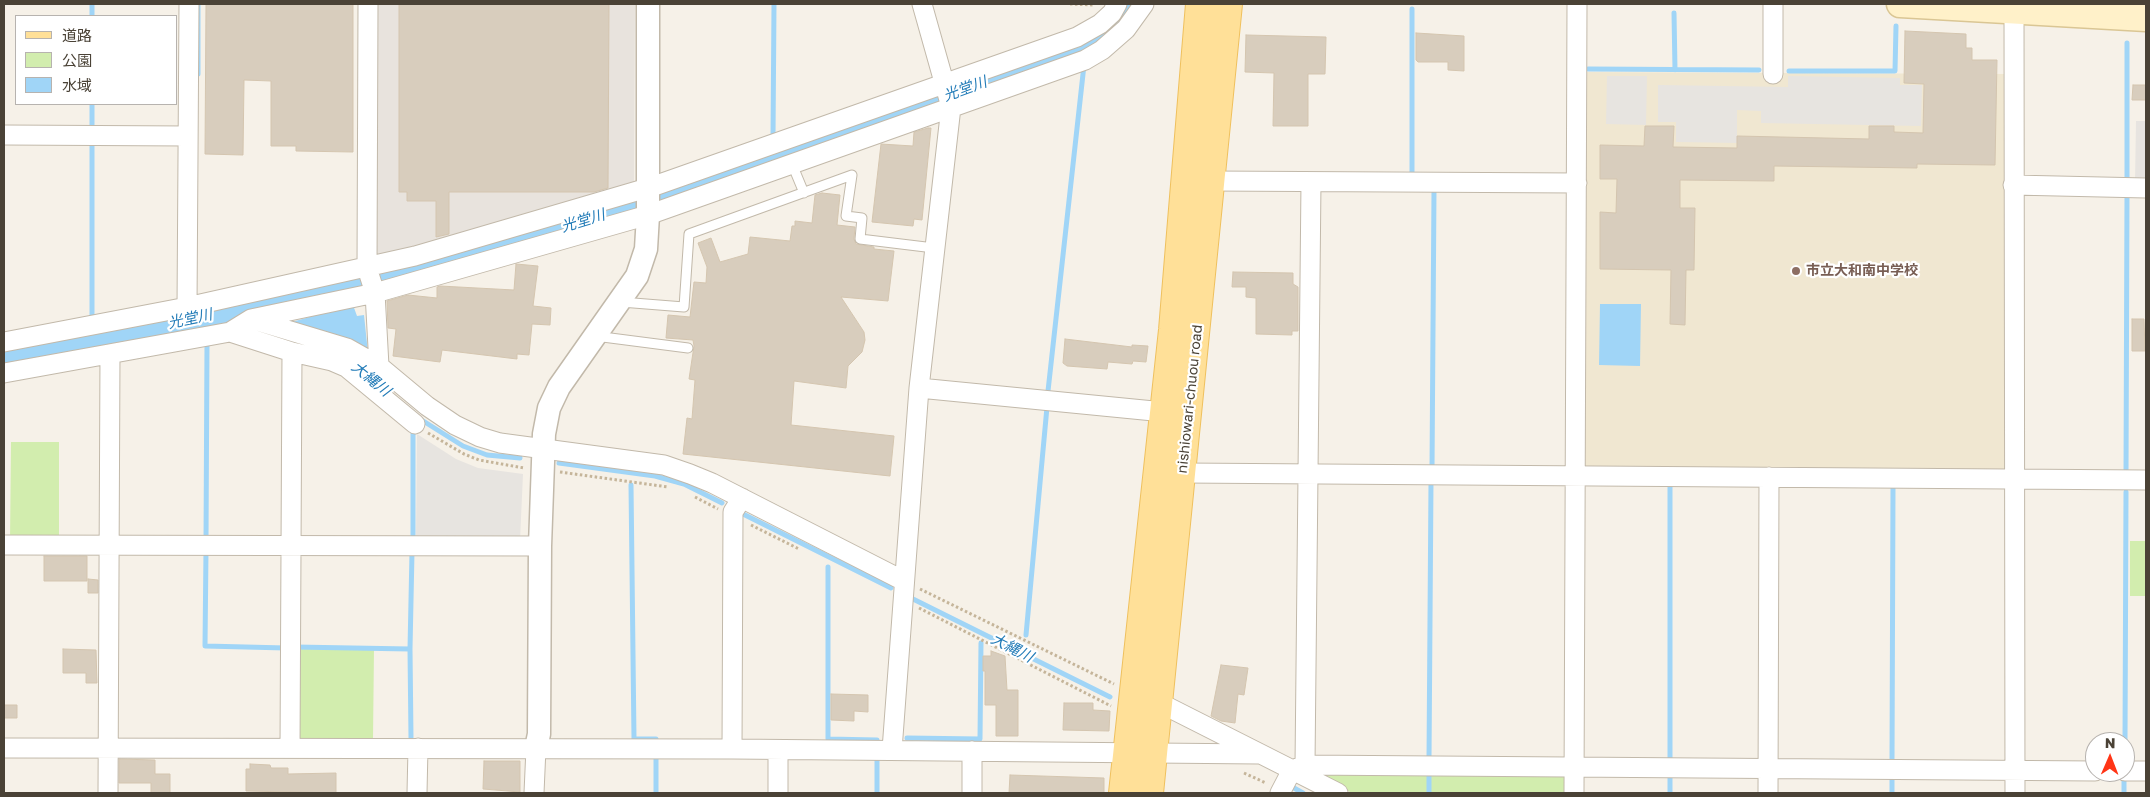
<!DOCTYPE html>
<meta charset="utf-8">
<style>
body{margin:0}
#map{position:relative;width:2150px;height:797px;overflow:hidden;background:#f6f1e8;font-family:"Golos Text","Noto Sans JP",sans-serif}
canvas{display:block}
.frame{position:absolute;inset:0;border:5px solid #4a4236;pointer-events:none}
.legend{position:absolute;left:15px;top:15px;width:162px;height:90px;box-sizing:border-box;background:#fff;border:1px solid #b7b3af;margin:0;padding:6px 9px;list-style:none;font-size:15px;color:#4a4236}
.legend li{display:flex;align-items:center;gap:10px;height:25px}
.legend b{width:25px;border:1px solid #b7b3af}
.north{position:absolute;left:2085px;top:732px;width:50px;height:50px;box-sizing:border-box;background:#fff;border:1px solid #b7b3af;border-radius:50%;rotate:1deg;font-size:14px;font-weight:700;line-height:20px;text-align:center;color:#4a4236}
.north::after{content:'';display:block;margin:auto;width:18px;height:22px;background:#ff3516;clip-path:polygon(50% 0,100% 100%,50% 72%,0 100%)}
</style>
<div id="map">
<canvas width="2150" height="797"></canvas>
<div class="frame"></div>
<ul class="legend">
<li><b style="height:6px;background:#ffe098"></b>道路</li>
<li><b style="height:14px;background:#d2edae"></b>公園</li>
<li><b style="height:14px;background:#a0d5f7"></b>水域</li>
</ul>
<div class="north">N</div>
</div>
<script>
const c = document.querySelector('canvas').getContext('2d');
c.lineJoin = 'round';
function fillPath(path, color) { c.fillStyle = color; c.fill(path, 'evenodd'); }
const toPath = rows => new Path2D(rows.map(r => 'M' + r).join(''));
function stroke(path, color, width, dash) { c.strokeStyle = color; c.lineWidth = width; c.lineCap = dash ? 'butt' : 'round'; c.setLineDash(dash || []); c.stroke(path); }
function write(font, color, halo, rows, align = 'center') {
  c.font = font + ' "Golos Text","Noto Sans JP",sans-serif'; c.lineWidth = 4.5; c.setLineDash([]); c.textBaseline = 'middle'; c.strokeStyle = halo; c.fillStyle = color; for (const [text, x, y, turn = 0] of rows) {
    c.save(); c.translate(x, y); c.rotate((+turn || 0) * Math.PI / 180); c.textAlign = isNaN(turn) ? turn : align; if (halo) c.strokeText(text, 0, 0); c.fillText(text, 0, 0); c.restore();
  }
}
fillPath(toPath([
 [372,4,635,4,634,184,372,263]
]), '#e8e3dd');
fillPath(toPath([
 [1586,72,2007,74,2007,468,2001,473,1584,471]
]), '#f0e7d1');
fillPath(toPath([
 [11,442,59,442,59,541,10,541],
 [2130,541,2146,541,2146,596,2130,596],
 [295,648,374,649,373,739,295,738],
 [1311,772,1428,772,1428,793,1352,793],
 [1431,772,1569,774,1569,793,1431,793]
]), '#d2edae');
fillPath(toPath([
 [1607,76,1647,76,1646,125,1606,124],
 [1788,76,1900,78,1900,85,1922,85,1921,126,1761,123,1761,111,1737,110,1737,143,1676,142,1676,122,1658,122,1658,85,1788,87],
 [2136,121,2146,121,2146,183,2135,183],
 [417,434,456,459,478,468,523,474,520,540,416,542]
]), '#e7e4e0');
fillPath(toPath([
 [1600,304,1641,304,1640,366,1599,365],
 [353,305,357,316,364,315,368,353,288,323]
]), '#a0d5f7');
stroke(toPath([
 [1674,13,1675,70],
 [92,16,92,4],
 [2127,43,2127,182],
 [1588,69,1759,70],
 [1789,71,1895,71,1896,26],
 [198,74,198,4],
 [92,131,92,104],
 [773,138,774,4],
 [1412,178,1412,9],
 [211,316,233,323],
 [92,318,92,141],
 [1048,391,1084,65],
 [420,419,463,446,487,455,520,458],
 [559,463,655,476,684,484,722,503],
 [1432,469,1434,190],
 [2126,475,2127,194],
 [631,485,634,739,656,739],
 [741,513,891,588],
 [413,541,413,432],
 [206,542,207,343],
 [206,550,205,646,286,648],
 [828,567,828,739,877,740],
 [913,599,1110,697],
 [1026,635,1047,407],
 [295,647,410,649],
 [411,738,410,649,412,552],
 [907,738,980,739,981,643],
 [2125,742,2126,492],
 [656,758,656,793],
 [1425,759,1429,759,1431,481],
 [1670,760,1670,487],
 [1892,761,1893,488],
 [1294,788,1303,793],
 [877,793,877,761],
 [1429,793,1429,772],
 [1670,793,1670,772],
 [1892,793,1892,775],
 [2124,793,2124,778]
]), '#a0d5f7', 5);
stroke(toPath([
 [4,358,380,280,593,219,731,174,919,104,1079,47,1110,31,1130,4]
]), '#a0d5f7', 31);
const building = toPath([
 [206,4,353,4,353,152,296,151,296,146,271,146,271,81,244,80,243,155,205,154,206,4],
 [399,4,609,4,608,188,594,192,449,192,449,234,436,237,436,201,407,201,407,192,399,192,399,4],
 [1905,31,1966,34,1966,48,1972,48,1972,60,1997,60,1995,165,1917,164,1917,168,1774,166,1774,181,1680,180,1680,208,1695,208,1694,270,1686,270,1685,325,1670,324,1671,270,1600,269,1600,212,1616,213,1617,179,1600,179,1600,145,1644,146,1645,126,1674,126,1673,147,1737,148,1737,136,1869,139,1869,126,1894,126,1894,132,1923,133,1924,84,1904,83,1905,31],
 [1416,33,1464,36,1464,71,1448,70,1448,62,1418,62,1416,60,1416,33],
 [1246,35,1326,37,1325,74,1308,74,1308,126,1273,126,1274,73,1245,72,1246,35],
 [2133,85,2146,85,2146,100,2132,100,2133,85],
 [928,128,931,128,922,220,914,219,913,226,872,222,881,144,913,146,914,132,928,128],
 [822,193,840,195,837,225,855,227,854,239,856,244,874,247,874,249,894,251,888,301,841,297,864,332,865,340,862,352,848,366,846,388,794,381,791,425,894,436,890,476,683,454,687,418,692,419,695,380,689,379,694,346,693,340,666,338,668,315,690,317,694,282,706,283,707,267,698,243,711,238,720,262,748,254,750,237,790,241,792,226,795,226,795,221,812,223,815,195,822,193],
 [516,264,538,266,533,306,551,308,550,325,532,324,529,355,517,354,517,359,442,350,440,362,393,356,396,329,388,328,387,301,408,295,437,298,437,287,440,286,514,290,516,264],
 [1233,272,1293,273,1293,284,1298,287,1298,331,1292,331,1292,335,1256,334,1256,298,1246,297,1246,287,1232,287,1233,272],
 [2132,319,2144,319,2145,351,2132,351,2132,319],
 [1065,339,1132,347,1132,345,1148,346,1146,362,1133,361,1132,364,1108,362,1107,369,1067,366,1063,363,1065,339],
 [44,556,87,556,87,581,44,581,44,556],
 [88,579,98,580,98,593,88,593,88,579],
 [63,649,96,650,97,683,86,683,86,673,63,673,63,649],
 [991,651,1005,656,1007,690,1018,690,1018,736,996,736,996,705,985,705,985,671,983,671,983,656,991,656,991,651],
 [1221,665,1248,668,1244,695,1238,694,1235,723,1221,721,1211,716,1221,665],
 [831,694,868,695,868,712,854,711,854,721,831,720,831,694],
 [1064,703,1093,703,1093,710,1110,711,1109,731,1063,730,1064,703],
 [4,705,17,705,17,718,4,718,4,705],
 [119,759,155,760,155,774,170,774,170,793,151,793,151,783,119,783,119,759],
 [484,761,520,761,520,792,483,789,484,761],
 [250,764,270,765,271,768,288,768,288,774,336,773,336,793,246,791,246,769,250,769,250,764],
 [1010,775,1104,778,1104,793,1009,793,1010,775]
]);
fillPath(building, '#d8cdbd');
stroke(building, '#d4c5af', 1);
const service = toPath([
 [792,164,804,193],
 [621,302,684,307,689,234,852,175,846,216,862,218,860,239,934,248],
 [595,336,688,348]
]);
const minor = toPath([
 [189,4,187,307,415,256,654,186,1077,37,1100,24,1112,13,1117,4],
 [368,4,367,268,375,293,379,366],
 [2014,10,2015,793],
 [1773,74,1773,4],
 [4,135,188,136],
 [1210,181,1577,183],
 [2013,185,2146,188],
 [254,320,347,348,379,366,427,406,455,425,480,437,500,443,664,465,690,474,712,483,904,581],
 [230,332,251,319,375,293,648,215,1085,60,1102,50,1126,29,1144,4],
 [4,342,187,307],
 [4,373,230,332,292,352,332,361,346,367,415,424],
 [919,388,1164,412],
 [1183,473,2146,480],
 [4,545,540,546],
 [1158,702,1338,793],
 [4,748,732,749,1259,754],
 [290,748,292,352],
 [732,749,733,512,742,498],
 [892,750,919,388,951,107,922,4],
 [972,751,972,793],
 [1305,765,2095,771],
 [2125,771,2146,771],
 [108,793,110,354],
 [417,793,418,748],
 [534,793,536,748],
 [778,793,778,750],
 [1280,793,1292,770,1305,765,1311,182],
 [1574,793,1577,4],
 [1768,793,1769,477]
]);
const tertiary = toPath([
 [536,748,539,734,540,546,544,434,549,408,559,387,637,276,646,249,648,215,648,4]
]);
const secondary = toPath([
 [1900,4,2146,18]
]);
const primary = toPath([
 [1123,793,1173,330,1200,4],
 [1149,793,1228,4]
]);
stroke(service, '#c2b9aa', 11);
stroke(minor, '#c2b9aa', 21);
stroke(tertiary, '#c2b9aa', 25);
stroke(secondary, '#dac694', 29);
stroke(primary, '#efc05d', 30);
stroke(toPath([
 [1070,4,1094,5],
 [428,433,464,454,479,460,524,468],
 [560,472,668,487],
 [695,497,718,509],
 [751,525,799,549],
 [920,589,1114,684],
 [919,608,1111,706],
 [1244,773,1266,783]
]), '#c5b59a', 3, [2.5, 2.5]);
stroke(service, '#fff', 9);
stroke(minor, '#fff', 19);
stroke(tertiary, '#fff', 22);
stroke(secondary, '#fff1c9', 26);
stroke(primary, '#ffe098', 28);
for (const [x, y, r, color] of [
 [1796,271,5,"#8d6e63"]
]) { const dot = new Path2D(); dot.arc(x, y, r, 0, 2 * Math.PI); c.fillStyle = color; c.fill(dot); stroke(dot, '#fff', 2); }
write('bold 14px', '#785e54', '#fff', [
 ["市立大和南中学校",1806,271]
], 'left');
write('14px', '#4a4236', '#fff', [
 ["nishiowari-chuou road",1190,399,-84]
]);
write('italic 15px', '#237cb8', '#fff', [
 ["光堂川",965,89,-20],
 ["光堂川",583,221,-17],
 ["光堂川",190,319,-12],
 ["大縄川",371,379,39],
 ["大縄川",1012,648,27]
]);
</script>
